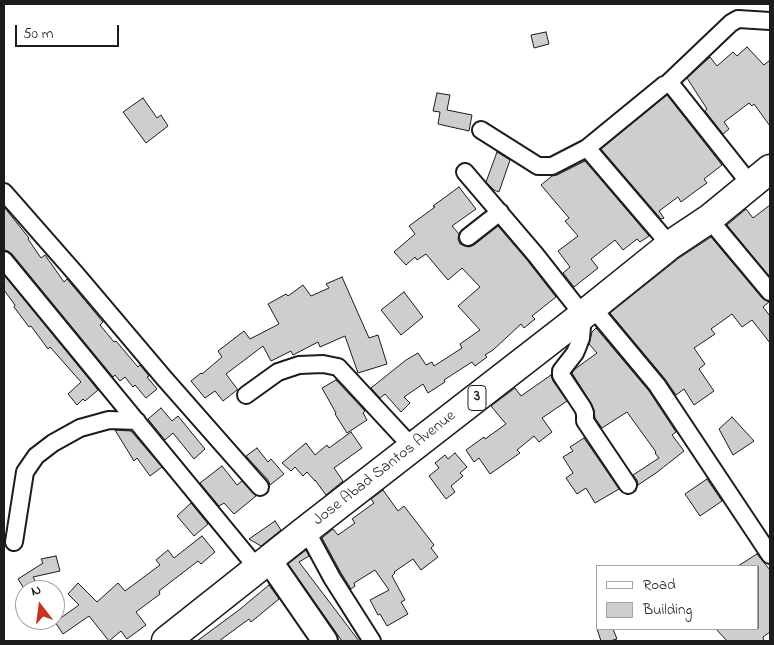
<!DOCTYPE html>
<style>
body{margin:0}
#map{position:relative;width:774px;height:645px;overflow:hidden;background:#fff;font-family:"Indie Flower",sans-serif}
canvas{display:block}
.frame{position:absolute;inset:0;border:5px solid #1c1c1c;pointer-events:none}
.legend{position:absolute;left:596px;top:565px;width:162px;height:65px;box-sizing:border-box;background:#fff;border:1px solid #a4a4a4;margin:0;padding:6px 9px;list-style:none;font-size:15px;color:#1c1c1c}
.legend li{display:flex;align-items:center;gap:10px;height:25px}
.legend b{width:25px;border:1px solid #a4a4a4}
.north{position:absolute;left:15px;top:580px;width:50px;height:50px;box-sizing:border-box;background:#fff;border:1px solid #a4a4a4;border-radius:50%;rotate:345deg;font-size:14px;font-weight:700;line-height:20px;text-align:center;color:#1c1c1c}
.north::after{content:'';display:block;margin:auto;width:18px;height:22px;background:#c8321e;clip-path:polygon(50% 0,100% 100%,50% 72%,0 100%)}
.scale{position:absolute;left:15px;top:25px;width:104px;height:22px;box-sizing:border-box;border:2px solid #1c1c1c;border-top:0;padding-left:6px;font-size:15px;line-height:18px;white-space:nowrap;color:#1c1c1c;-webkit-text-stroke:4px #fff;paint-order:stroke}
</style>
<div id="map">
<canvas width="774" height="645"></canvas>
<div class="frame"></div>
<ul class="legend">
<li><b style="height:6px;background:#fff"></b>Road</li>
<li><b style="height:14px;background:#cecece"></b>Building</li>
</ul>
<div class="north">N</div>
<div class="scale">50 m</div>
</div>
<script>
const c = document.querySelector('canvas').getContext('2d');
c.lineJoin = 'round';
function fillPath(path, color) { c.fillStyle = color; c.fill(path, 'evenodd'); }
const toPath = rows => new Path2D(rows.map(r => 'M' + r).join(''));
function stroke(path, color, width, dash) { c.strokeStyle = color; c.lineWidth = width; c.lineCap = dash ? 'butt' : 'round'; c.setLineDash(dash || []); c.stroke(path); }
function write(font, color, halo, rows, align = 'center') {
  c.font = font + ' "Indie Flower",sans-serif'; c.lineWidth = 4; c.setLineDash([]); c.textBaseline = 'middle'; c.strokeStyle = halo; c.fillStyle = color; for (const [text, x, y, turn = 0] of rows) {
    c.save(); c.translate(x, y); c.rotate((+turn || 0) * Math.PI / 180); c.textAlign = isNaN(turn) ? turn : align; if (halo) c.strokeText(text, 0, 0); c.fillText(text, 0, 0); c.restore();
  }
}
const building = toPath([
 [546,32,549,44,534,48,531,35,546,32],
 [747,47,764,65,770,60,770,126,754,104,752,106,749,103,724,122,729,129,723,134,705,111,707,109,687,78,710,57,717,66,733,52,737,56,747,47],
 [437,93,450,95,447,110,472,115,469,131,438,124,440,112,433,111,437,93],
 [667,95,722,165,704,179,707,183,697,190,681,202,678,197,659,211,664,218,661,219,601,149,667,95],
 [143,98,157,118,161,115,168,126,146,143,123,112,143,98],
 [497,152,510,160,499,192,494,190,486,182,497,152],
 [585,161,649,236,640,242,637,239,623,250,615,240,591,259,598,268,574,287,563,273,570,267,558,251,578,236,565,221,569,218,541,185,552,176,557,175,585,161],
 [459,187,476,209,452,226,459,234,458,239,460,244,465,246,469,247,474,245,498,226,527,260,556,297,532,316,535,319,524,328,521,324,493,350,485,355,487,357,475,366,472,362,444,380,445,382,428,393,423,384,404,397,410,403,401,412,385,394,380,398,371,388,406,360,418,353,426,365,432,362,434,366,462,348,460,344,480,330,458,306,480,287,462,268,448,280,426,254,417,260,415,257,406,265,394,252,415,234,409,226,435,207,433,206,459,187],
 [770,205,770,277,727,225,746,209,753,218,770,205],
 [4,207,29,238,28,239,41,258,45,255,64,282,67,279,103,322,100,325,114,342,116,341,138,367,140,365,149,376,147,377,157,389,146,398,135,385,133,387,125,377,120,381,115,375,113,377,12,254,8,251,4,250,4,207],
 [711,237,762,298,769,302,763,307,770,316,770,343,752,320,742,327,732,314,711,329,715,334,694,348,705,364,699,369,714,391,694,405,684,389,676,395,665,379,610,313,679,258,711,237],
 [4,275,98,390,85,401,83,399,77,405,68,394,81,382,50,347,48,349,31,326,29,327,14,307,15,305,4,290,4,275],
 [342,277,369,338,378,335,387,364,358,373,345,336,320,347,318,342,293,355,291,351,271,361,263,346,226,374,238,390,237,390,223,401,215,391,205,398,191,381,201,373,202,374,222,357,218,351,244,331,250,339,279,324,268,304,286,294,288,296,303,285,311,296,329,288,326,284,342,277],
 [404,292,423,317,401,335,381,310,404,292],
 [596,328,649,391,676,432,672,435,684,451,656,473,638,485,637,480,633,475,659,458,655,453,656,452,627,412,602,428,595,418,594,410,591,403,572,373,575,369,597,353,589,344,592,332,596,328],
 [551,375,553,381,567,401,542,418,552,432,539,442,534,436,517,450,520,453,490,474,479,458,474,462,466,450,484,437,485,439,506,424,491,406,515,388,521,396,551,375],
 [336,380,365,411,363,413,367,420,347,433,335,414,336,413,322,388,336,380],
 [161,408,172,421,178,416,205,449,194,459,173,433,165,440,148,419,161,408],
 [732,417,754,441,733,455,719,429,732,417],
 [115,430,131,431,162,467,150,476,137,458,134,461,115,430],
 [351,432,362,448,334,468,343,481,326,495,315,480,315,481,307,472,303,476,295,467,291,471,282,463,306,443,315,455,327,445,329,448,351,432],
 [584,438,619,489,595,503,586,488,577,494,566,478,573,473,563,457,573,451,570,447,584,438],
 [257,448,268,462,271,459,284,474,270,485,268,480,246,456,257,448],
 [455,453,467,467,460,473,463,476,451,486,455,492,446,499,429,476,439,468,435,463,445,455,448,459,455,453],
 [222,466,237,485,242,481,256,496,234,514,224,503,219,506,200,483,222,466],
 [707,479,722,501,700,516,685,494,707,479],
 [383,490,398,511,404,506,434,545,431,548,438,557,421,570,413,559,394,572,395,573,392,576,405,600,401,602,408,614,387,626,380,614,378,615,370,600,389,590,375,570,354,583,355,586,351,589,341,573,322,538,333,529,338,535,355,523,352,519,374,503,371,499,383,490],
 [191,503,208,524,194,536,177,516,191,503],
 [275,521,281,530,261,546,249,539,275,521],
 [202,536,215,552,201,564,198,561,159,591,160,594,136,612,146,625,127,639,121,631,109,641,89,616,63,634,55,622,79,605,68,594,78,583,97,602,118,583,125,591,160,565,156,560,168,550,174,558,202,536],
 [306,550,309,556,299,562,359,641,342,641,288,564,306,550],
 [757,554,770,570,770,632,763,637,764,641,727,641,716,629,758,629,758,566,738,566,757,554],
 [56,556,60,571,33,577,41,590,25,590,18,579,43,563,41,559,56,556],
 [269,585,279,599,251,622,249,619,219,641,197,641,239,610,269,585],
 [597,629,613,629,617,639,610,641,601,641,597,629]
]);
fillPath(building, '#cecece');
stroke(building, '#1c1c1c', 1);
const street = toPath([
 [667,84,731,23,738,19,770,21],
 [481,130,538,166,552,166,587,148,664,85,670,84,674,88,751,185],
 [587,148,670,245],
 [465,172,535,254,583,315,581,338,578,346,575,353,561,371,561,375,583,408,585,413,585,421,628,485],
 [4,192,76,274,164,378,260,487],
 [709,219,770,292],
 [468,237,500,212],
 [4,260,258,569],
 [592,307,657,385,770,555],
 [246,395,278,372,299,365,323,364,338,367,413,448],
 [306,530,332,578,372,641],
 [14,542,25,472,36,456,53,443,80,428,109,420,137,421]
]);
const secondary = toPath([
 [269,560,325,641]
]);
const highway = toPath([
 [166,641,306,530,583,315,670,245,709,219,770,169]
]);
stroke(street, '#1c1c1c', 20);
stroke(secondary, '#1c1c1c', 28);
stroke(highway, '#1c1c1c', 31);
stroke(street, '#fff', 16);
stroke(secondary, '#fff', 24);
stroke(highway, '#fff', 28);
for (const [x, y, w] of [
 [477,398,18]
]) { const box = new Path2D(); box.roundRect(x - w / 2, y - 12.5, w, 25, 4); c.fillStyle = '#fff'; c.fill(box); stroke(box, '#1c1c1c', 1); }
write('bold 15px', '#1c1c1c', null, [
 ["3",477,398]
]);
write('16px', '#1c1c1c', '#fff', [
 ["Jose Abad Santos Avenue",385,469,-38]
]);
</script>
